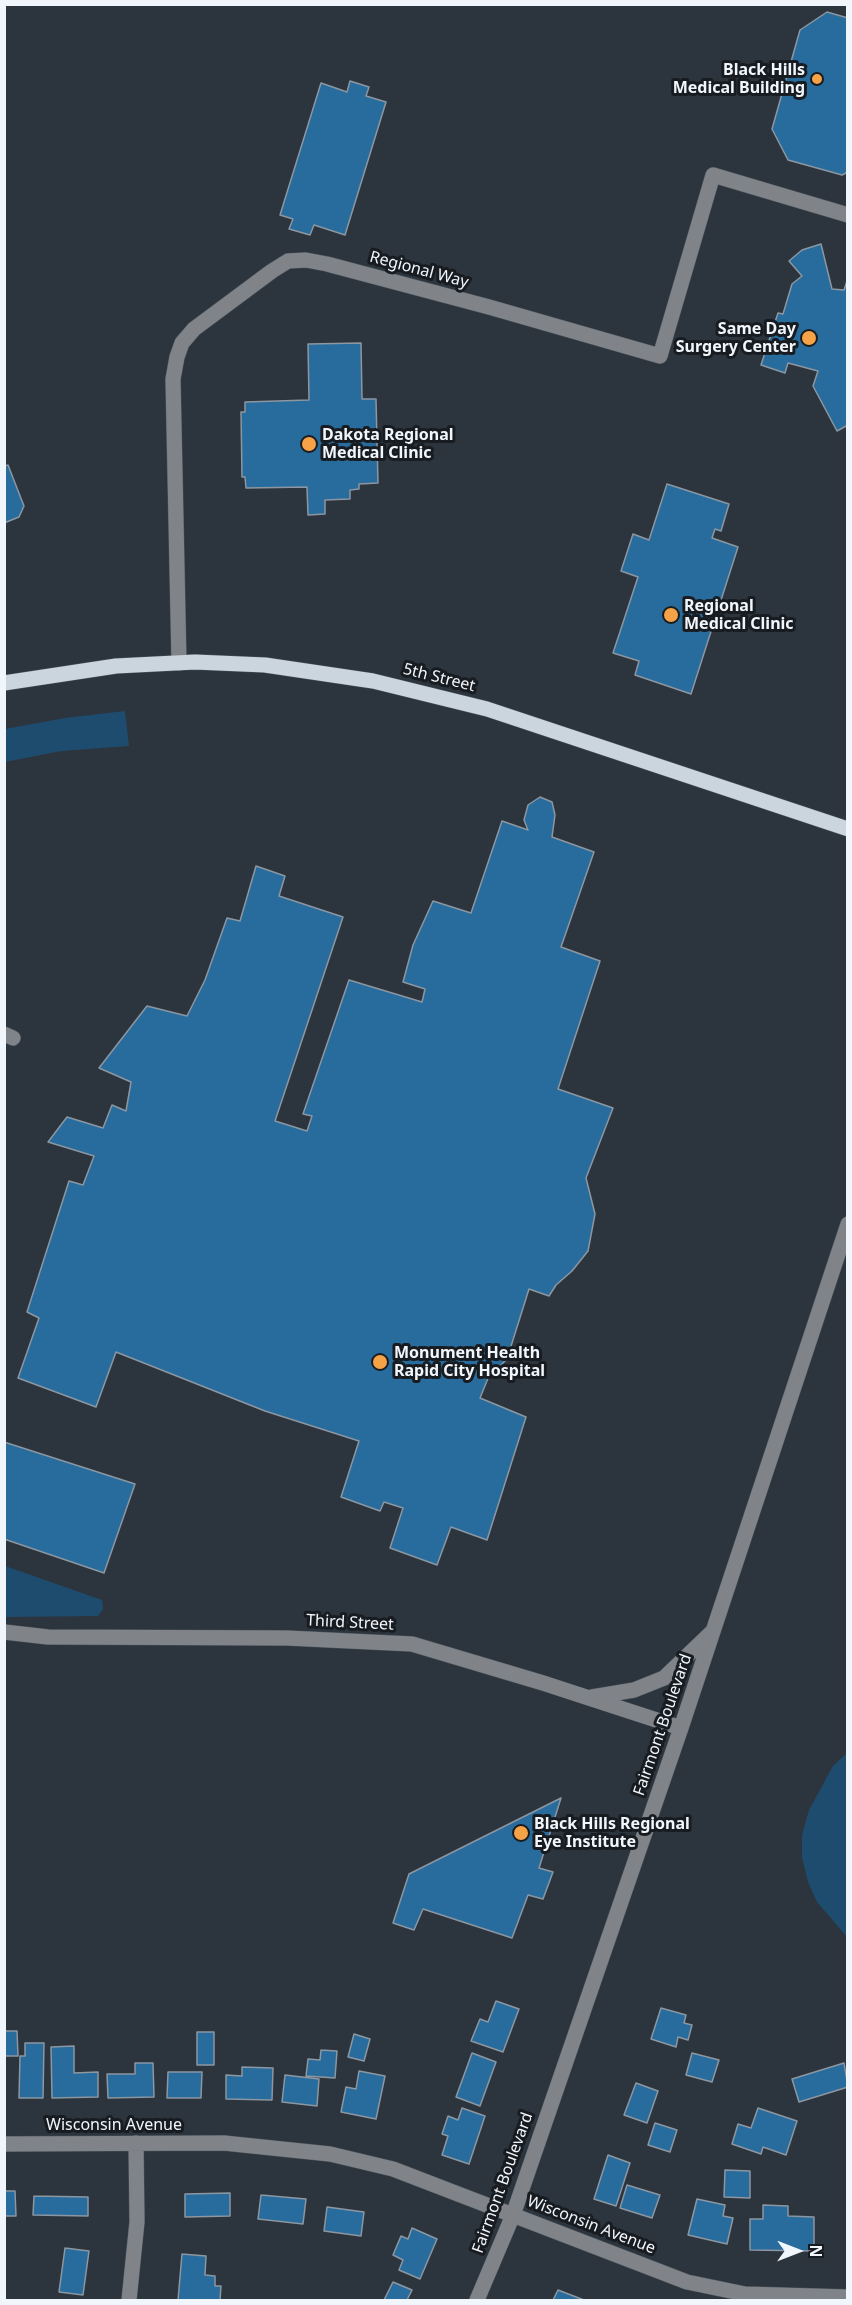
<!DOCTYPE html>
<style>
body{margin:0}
#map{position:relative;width:852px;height:2305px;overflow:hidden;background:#2c353d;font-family:"Noto Sans",sans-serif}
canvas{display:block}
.frame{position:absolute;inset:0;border:6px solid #f0f6fb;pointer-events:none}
.north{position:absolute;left:768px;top:2221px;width:60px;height:60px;-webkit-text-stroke:4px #181c20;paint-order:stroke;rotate:90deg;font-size:16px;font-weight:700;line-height:24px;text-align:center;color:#f0f6fb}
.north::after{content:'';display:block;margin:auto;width:21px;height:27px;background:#f0f6fb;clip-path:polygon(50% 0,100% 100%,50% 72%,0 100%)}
</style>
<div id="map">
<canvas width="852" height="2305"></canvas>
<div class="frame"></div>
<div class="north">N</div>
</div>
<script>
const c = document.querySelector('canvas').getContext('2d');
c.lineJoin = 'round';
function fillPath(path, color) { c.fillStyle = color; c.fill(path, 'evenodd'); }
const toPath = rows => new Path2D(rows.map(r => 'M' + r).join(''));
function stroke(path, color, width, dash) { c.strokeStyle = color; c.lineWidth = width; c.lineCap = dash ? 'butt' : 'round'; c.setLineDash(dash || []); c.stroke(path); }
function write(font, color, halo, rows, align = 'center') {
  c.font = font + ' "Noto Sans",sans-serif'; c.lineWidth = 6; c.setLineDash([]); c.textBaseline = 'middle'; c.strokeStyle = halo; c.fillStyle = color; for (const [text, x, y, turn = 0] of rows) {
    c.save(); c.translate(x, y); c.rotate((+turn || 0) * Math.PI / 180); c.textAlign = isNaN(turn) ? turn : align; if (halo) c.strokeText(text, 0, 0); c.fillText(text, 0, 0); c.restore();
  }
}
fillPath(toPath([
 [125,711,129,746,61,751,5,762,5,729,65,718],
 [5,1566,102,1600,103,1609,98,1616,5,1617],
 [847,1753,847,1937,817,1902,808,1882,802,1858,802,1835,809,1810,833,1766]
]), '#1e4c6f');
const building = toPath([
 [827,12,848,18,848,172,842,175,788,160,772,129,800,30,827,12],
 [350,81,369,87,366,96,386,102,345,235,314,225,310,235,289,229,293,219,280,215,321,83,347,92,350,81],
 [821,244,832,289,844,290,848,278,848,425,837,431,813,386,818,371,788,363,785,373,761,365,778,313,783,314,792,284,802,276,789,261,802,250,821,244],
 [361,343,362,399,376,399,378,483,359,484,359,489,350,490,350,499,325,500,325,514,308,515,307,487,246,488,245,477,242,477,241,412,245,412,245,402,309,400,308,344,361,343],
 [8,465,24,506,19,517,4,523,4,466,8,465],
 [667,484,729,504,721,531,715,529,712,538,738,547,691,694,635,675,639,661,613,653,638,577,621,571,633,534,649,540,667,484],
 [540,797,552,802,555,815,552,837,594,852,561,947,600,961,558,1089,613,1108,586,1178,595,1214,588,1251,572,1271,556,1285,549,1296,529,1289,507,1359,498,1368,493,1366,480,1398,526,1417,487,1540,451,1527,437,1565,390,1548,403,1508,384,1502,380,1511,341,1497,359,1441,265,1411,116,1352,96,1407,18,1378,39,1318,27,1312,69,1181,83,1185,94,1156,48,1142,67,1117,103,1128,112,1105,126,1111,131,1082,99,1068,147,1006,187,1016,205,980,227,918,240,921,256,866,285,876,279,896,343,917,275,1121,307,1131,312,1116,303,1114,349,980,422,1002,425,989,403,982,413,945,433,901,471,913,502,821,528,830,524,820,528,805,540,797],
 [4,1442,135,1484,104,1573,4,1539,4,1442],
 [561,1798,539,1868,553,1872,543,1899,528,1895,512,1938,423,1909,414,1930,393,1923,409,1874,561,1798],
 [496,2001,519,2009,503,2052,471,2041,480,2019,488,2022,496,2001],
 [661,2008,686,2015,684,2023,692,2025,688,2040,678,2037,676,2047,651,2039,661,2008],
 [4,2031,17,2031,18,2056,4,2056,4,2031],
 [197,2032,214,2032,214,2065,197,2065,197,2032],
 [354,2034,370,2039,364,2061,348,2057,354,2034],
 [25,2043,44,2043,43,2098,19,2098,20,2056,25,2056,25,2043],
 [74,2046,74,2073,98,2072,98,2097,52,2098,51,2047,74,2046],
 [321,2050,337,2051,335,2078,306,2076,308,2059,320,2060,321,2050],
 [472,2053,496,2062,480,2106,456,2097,472,2053],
 [692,2053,719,2060,712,2082,686,2075,692,2053],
 [135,2063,153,2063,154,2097,108,2098,107,2074,135,2074,135,2063],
 [844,2063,848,2087,799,2102,792,2079,844,2063],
 [242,2067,273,2068,272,2100,226,2099,226,2075,242,2076,242,2067],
 [359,2071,385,2076,376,2119,341,2112,346,2087,356,2089,359,2071],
 [168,2072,202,2072,201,2098,167,2098,168,2072],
 [285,2075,319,2079,317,2106,282,2102,285,2075],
 [636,2083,658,2091,647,2123,624,2115,636,2083],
 [462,2108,485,2116,469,2164,442,2155,448,2136,442,2134,448,2116,458,2120,462,2108],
 [758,2108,797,2121,786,2155,763,2147,761,2154,732,2144,738,2124,751,2128,758,2108],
 [655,2123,677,2130,670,2152,648,2145,655,2123],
 [608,2155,630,2163,616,2206,594,2199,608,2155],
 [725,2170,750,2171,750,2198,724,2197,725,2170],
 [627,2185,660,2195,652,2218,620,2208,627,2185],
 [4,2191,15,2191,16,2216,4,2216,4,2191],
 [230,2193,230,2216,185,2217,185,2194,230,2193],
 [261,2195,306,2199,303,2224,258,2219,261,2195],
 [34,2196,88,2197,88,2216,33,2215,34,2196],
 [697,2199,725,2205,723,2216,733,2218,727,2244,688,2235,697,2199],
 [763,2205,788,2206,788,2216,814,2217,814,2251,750,2250,750,2219,763,2219,763,2205],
 [327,2207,364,2212,361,2236,324,2231,327,2207],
 [412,2228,437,2239,420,2279,399,2270,403,2260,393,2255,401,2236,408,2239,412,2228],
 [65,2248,89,2251,83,2295,59,2292,65,2248],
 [182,2254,206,2256,205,2275,215,2276,215,2286,221,2286,220,2300,178,2300,182,2254],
 [393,2282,412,2290,407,2300,384,2300,393,2282],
 [558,2290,584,2300,553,2300,558,2290]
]);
fillPath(building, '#286b9d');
stroke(building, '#8c97a1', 1.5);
const minor = toPath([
 [179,663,173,379,177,357,182,343,194,329,272,271,288,261,306,260,327,264,489,307,660,356,713,175,848,215],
 [4,1034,13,1038],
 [4,1632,48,1637,287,1638,412,1644,543,1683,681,1728],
 [592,1697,634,1690,664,1678,712,1632],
 [4,2144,224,2143,330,2154,393,2169,687,2282,745,2294,848,2297],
 [129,2300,137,2222,136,2143],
 [477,2300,513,2215,681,1728,848,1224]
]);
const major = toPath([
 [4,683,116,666,195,662,265,665,373,681,487,709,848,829]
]);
stroke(minor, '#4b545b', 16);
stroke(major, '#4b545b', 16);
stroke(minor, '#808489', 15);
stroke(major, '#cbd5de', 15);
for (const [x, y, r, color] of [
 [817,79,6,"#f6a247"],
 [809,338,8,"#f6a247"],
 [309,444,8,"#f6a247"],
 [671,615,8,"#f6a247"],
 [380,1362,8,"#f6a247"],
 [521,1833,8,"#f6a247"]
]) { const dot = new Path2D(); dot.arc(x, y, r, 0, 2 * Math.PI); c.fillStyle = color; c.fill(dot); stroke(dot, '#181c20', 2); }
write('bold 16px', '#f0f6fb', '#181c20', [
 ["Black Hills",805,70,"right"],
 ["Medical Building",805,88,"right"],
 ["Same Day",796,329,"right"],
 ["Surgery Center",796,347,"right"],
 ["Dakota Regional",322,435],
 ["Medical Clinic",322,453],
 ["Regional",684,606],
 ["Medical Clinic",684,624],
 ["Monument Health",394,1353],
 ["Rapid City Hospital",394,1371],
 ["Black Hills Regional",534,1824],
 ["Eye Institute",534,1842]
], 'left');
write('16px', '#f0f6fb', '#181c20', [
 ["Regional Way",419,270,15],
 ["5th Street",439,678,14],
 ["Third Street",350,1623,3],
 ["Fairmont Boulevard",663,1725,-71],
 ["Wisconsin Avenue",114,2125],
 ["Fairmont Boulevard",503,2183,-70],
 ["Wisconsin Avenue",591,2225,21]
]);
</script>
